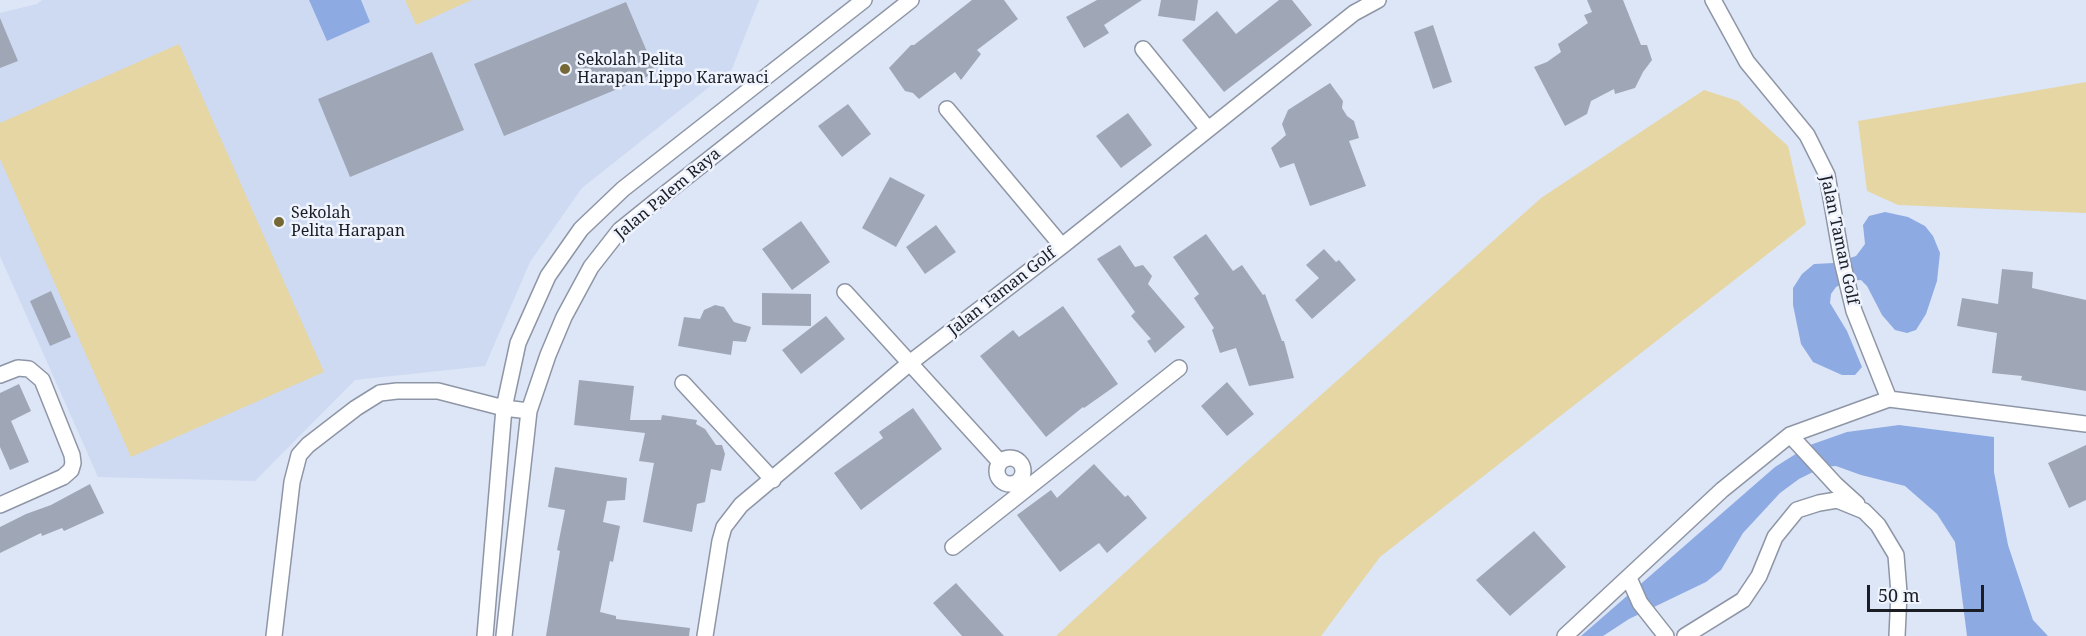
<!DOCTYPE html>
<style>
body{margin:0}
#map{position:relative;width:2086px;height:636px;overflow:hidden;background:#dde6f7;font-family:"Noto Serif",serif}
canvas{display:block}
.scale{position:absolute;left:1867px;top:585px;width:117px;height:27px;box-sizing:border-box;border:3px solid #1a1d23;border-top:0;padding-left:8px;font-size:18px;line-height:21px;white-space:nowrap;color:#1a1d23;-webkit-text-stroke:4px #eef3fd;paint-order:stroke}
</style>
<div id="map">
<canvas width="2086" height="636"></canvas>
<div class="scale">50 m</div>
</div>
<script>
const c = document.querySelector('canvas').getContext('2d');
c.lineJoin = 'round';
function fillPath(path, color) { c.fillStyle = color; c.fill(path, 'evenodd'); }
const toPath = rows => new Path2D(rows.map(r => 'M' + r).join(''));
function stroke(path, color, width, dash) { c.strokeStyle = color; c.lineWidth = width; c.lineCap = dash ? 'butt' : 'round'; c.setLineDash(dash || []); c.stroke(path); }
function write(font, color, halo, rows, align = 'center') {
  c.font = font + ' "Noto Serif",serif'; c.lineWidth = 5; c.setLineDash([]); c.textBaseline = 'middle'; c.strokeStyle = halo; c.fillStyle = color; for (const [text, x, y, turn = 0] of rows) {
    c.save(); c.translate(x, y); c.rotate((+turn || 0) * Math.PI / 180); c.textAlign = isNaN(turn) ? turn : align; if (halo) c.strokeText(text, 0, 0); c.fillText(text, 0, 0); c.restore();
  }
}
fillPath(toPath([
 [42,0,759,0,732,69,582,188,530,262,485,366,355,380,255,481,98,477,0,256,0,13,37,4]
]), '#cedaf2');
fillPath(toPath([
 [405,0,472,0,416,25],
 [179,44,324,372,131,457,0,159,0,123],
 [2086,82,2086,213,1898,205,1867,191,1858,121],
 [1704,90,1738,101,1788,146,1806,224,1380,557,1321,636,1056,636,1197,506,1541,198]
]), '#e5d6a4');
fillPath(toPath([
 [309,0,361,0,370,22,327,41],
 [1885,212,1908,217,1925,226,1933,236,1940,253,1937,281,1926,314,1916,330,1907,333,1895,330,1882,315,1867,286,1861,280,1848,281,1836,287,1831,294,1830,303,1847,331,1862,367,1855,375,1842,375,1813,362,1801,344,1793,305,1793,288,1802,274,1814,264,1834,263,1856,256,1865,244,1863,225,1869,216],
 [1899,425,1994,437,1994,472,2008,545,2033,620,2048,636,1967,636,1955,542,1937,514,1905,486,1861,475,1836,466,1823,467,1799,479,1780,493,1743,533,1721,570,1706,582,1629,619,1603,636,1581,636,1775,467,1810,445,1847,432]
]), '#8eaae3');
fillPath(toPath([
 [972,0,1004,0,1018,19,977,50,981,54,961,80,955,72,919,99,913,93,905,91,889,68,911,45,914,45],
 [1097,0,1142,0,1104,25,1109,33,1084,48,1066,17],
 [1161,0,1198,0,1195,21,1158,16],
 [1279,0,1292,0,1312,25,1224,92,1182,40,1217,11,1236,34],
 [1587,0,1623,0,1641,45,1647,45,1652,60,1643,72,1635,88,1615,94,1614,89,1591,101,1587,114,1565,126,1534,67,1547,62,1561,52,1558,44,1588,23,1584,15,1592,12],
 [626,2,656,73,504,136,474,64],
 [0,18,18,61,0,68],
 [1433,25,1452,82,1433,89,1414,32],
 [432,52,464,130,350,177,318,99],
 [1330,83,1343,101,1342,108,1347,116,1354,121,1359,138,1349,141,1366,186,1310,206,1294,163,1280,168,1271,148,1286,135,1282,124,1288,110],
 [848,104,871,134,842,157,818,126],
 [1128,113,1152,145,1121,168,1096,136],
 [890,177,925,195,896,247,862,228],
 [801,221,830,262,792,290,762,249],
 [936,225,956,252,925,274,906,247],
 [1206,234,1233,271,1242,265,1263,295,1265,294,1282,341,1284,341,1294,378,1249,386,1236,348,1220,353,1212,330,1214,328,1194,298,1199,294,1173,257],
 [1120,245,1135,267,1143,265,1152,276,1148,284,1185,327,1155,353,1147,341,1151,339,1131,316,1135,312,1097,259],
 [1324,249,1336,262,1339,260,1356,280,1312,319,1295,300,1319,278,1306,265],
 [2002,269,2033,272,2032,288,2086,300,2086,391,2021,380,2022,376,1992,373,1997,333,1957,326,1962,298,1998,304],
 [51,291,71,337,50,346,30,301],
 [762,293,811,294,811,326,762,325],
 [715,305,724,307,734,322,751,327,746,342,733,341,731,355,678,346,684,317,700,319,704,310],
 [1063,306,1118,384,1084,408,1083,407,1046,437,980,356,1013,330,1019,337],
 [826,316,845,339,801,374,782,350],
 [579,380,634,386,630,420,661,420,662,415,697,420,696,424,705,429,716,445,722,445,725,454,721,471,711,469,705,502,697,504,692,532,643,522,654,463,639,461,645,433,574,425],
 [1227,382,1254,414,1227,436,1201,406],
 [19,384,31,411,11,421,29,462,10,470,0,447,0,393],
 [913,408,942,449,861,510,834,473,883,438,879,432],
 [2086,445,2086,500,2069,508,2048,463],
 [1094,464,1125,497,1128,495,1147,518,1107,553,1099,543,1060,572,1017,515,1051,490,1057,498],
 [555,467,627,478,625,500,607,501,603,522,620,526,613,562,610,561,600,612,616,616,616,619,690,628,689,636,546,636,560,551,557,550,565,510,548,507],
 [90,484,104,513,64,531,62,528,42,536,41,533,0,553,0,527,26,514,51,505],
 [1534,531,1566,567,1510,616,1476,580],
 [956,583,1004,636,962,636,933,603]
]), '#9fa7b7');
const minor = toPath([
 [1713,0,1747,62,1807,135,1827,175,1842,261,1854,311,1889,399],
 [1143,49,1208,129],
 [947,109,1062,246],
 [845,292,1000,462],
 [0,375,18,368,29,369,42,380,72,455,73,463,71,470,63,477,0,505],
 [683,383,773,480],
 [1790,435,1836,485,1857,504],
 '997 471a13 13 0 1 1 26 0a13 13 0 1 1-26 0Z',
 [953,547,1179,368],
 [1629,578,1640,603,1666,636],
 [274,636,292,482,299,455,308,445,356,408,380,393,397,391,438,391,504,408,529,411],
 [485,636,504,408,518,343,548,276,581,229,623,189,864,0],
 [504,636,529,411,548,355,564,317,591,267,620,230,656,201,911,0],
 [705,636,720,541,724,527,741,505,911,362,1062,246,1354,13,1378,0],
 [1565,636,1722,490,1790,435,1889,399,2086,424],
 [1685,636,1743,600,1759,576,1775,537,1797,510,1819,503,1837,500,1864,511,1878,525,1896,555,1899,593,1897,636]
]);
stroke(minor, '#8e96a6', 18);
stroke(minor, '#fff', 15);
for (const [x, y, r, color] of [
 [565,69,6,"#766835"],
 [279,222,6,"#766835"]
]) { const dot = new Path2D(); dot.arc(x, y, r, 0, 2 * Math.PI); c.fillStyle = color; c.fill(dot); stroke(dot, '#eef3fd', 2); }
write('16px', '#1a1d23', '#eef3fd', [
 ["Sekolah Pelita",577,60],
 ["Harapan Lippo Karawaci",577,78],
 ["Sekolah",291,213],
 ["Pelita Harapan",291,231]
], 'left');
write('16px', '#1a1d23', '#eef3fd', [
 ["Jalan Palem Raya",668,194,-40],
 ["Jalan Taman Golf",1839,240,78],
 ["Jalan Taman Golf",1002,292,-38]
]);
</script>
